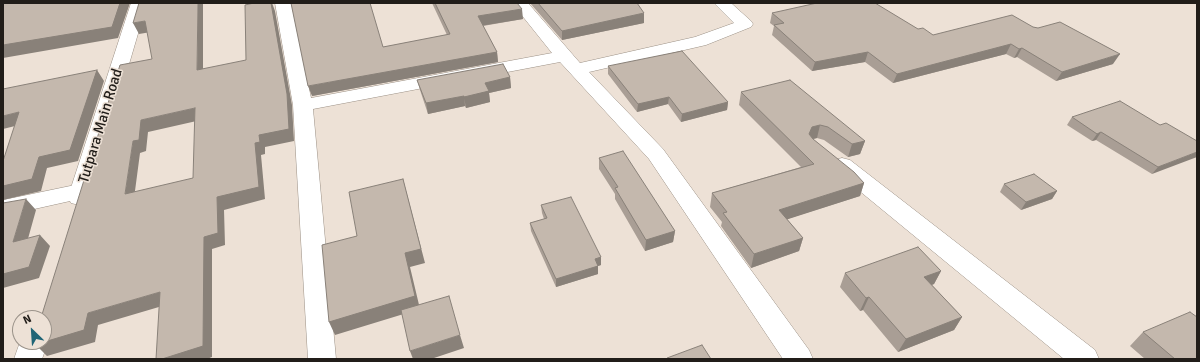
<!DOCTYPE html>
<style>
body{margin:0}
#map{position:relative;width:1200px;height:362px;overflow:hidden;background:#ede1d6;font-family:Signika,sans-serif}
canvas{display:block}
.frame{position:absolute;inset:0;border:4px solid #211d19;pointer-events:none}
.north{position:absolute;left:12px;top:310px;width:40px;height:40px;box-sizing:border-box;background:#ede1d6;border:1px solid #9b938a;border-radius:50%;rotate:335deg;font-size:11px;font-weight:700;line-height:16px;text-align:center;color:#211d19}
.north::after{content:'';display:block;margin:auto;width:14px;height:18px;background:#206576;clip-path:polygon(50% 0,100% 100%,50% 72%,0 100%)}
</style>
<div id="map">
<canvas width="1200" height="362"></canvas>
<div class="frame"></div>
<div class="north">N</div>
</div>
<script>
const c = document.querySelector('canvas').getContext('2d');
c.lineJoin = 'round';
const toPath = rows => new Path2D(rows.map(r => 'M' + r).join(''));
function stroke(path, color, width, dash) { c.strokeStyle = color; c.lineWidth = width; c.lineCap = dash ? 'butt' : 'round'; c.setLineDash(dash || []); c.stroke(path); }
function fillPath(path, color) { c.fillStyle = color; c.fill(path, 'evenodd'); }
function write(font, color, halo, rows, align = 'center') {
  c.font = font + ' Signika,sans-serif'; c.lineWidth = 3; c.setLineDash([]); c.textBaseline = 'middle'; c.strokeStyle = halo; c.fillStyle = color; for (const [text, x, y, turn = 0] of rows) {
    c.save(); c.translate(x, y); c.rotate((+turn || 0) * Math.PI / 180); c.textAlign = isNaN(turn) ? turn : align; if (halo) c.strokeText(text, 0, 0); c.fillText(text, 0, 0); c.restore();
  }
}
const minor = toPath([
 [275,3,291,3,311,98,552,53,512,3,528,3,580,63,695,37,734,23,714,3,731,3,751,21,753,24,751,27,706,45,589,72,663,149,809,350,813,359,783,359,649,159,560,62,313,109,336,359,308,359,293,105,275,3],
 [842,158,850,160,1095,350,1099,359,1064,359,834,170,831,165,834,160,842,158],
 [80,184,88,187,91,192,88,197,3,216,3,200,80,184]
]);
const tertiary = toPath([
 [131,3,147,3,90,197,87,203,79,205,71,203,68,197,131,3],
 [44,334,48,342,42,359,14,359,20,342,44,342,44,334]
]);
stroke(minor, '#9b9085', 1);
stroke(tertiary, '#9b9085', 1);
fillPath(minor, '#fff');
fillPath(tertiary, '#fff');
fillPath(toPath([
 [432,3,517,3,523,19,483,26,497,52,498,62,312,96,383,47,447,35],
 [530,3,637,3,644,23,562,40],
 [772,13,918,29,933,35,1033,27,1113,64,1056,81,1017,57,1014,58,1006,54,893,83,865,62,812,71,772,35,774,26,770,23],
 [608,66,728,102,727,110,681,122,668,104,637,112,608,74],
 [510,77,511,88,489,93,490,102,466,108,465,106,428,114,420,90,417,80],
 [741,92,865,141,860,154,848,157,824,140,817,138,813,139,864,183,860,196,787,219,803,238,799,251,751,268,721,226,722,222,710,207,712,193,801,167,739,105],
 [1072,117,1160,125,1197,141,1152,174,1096,140,1092,141,1067,125],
 [599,158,675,231,673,242,645,251,615,199,615,194,599,169],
 [1004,184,1057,191,1052,199,1021,210,1000,192],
 [541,205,601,257,601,265,598,266,598,274,556,287,531,231,530,223,544,219,542,213],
 [941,271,934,284,932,285,962,317,954,330,898,352,863,310,860,311,840,287,845,273],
 [1143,332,1197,359,1145,359,1130,346]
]), '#a99e95');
fillPath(toPath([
 [120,3,130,3,118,38,3,58,3,45],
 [198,3,203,3,203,81,197,70],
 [271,3,272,3,275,11,292,105,294,141,265,147,265,154,261,155,265,199,224,210,225,245,212,249,212,357,207,359,162,359,204,237,217,197,255,143,259,135],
 [522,9,523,19,480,26,478,16],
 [644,13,644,23,562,40,562,31],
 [145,21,151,32,139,34,133,23],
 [1011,44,1006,54,893,83,897,74],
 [1022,48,1017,57,1014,58,1019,49],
 [497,52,498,62,312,96,308,86],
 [868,52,865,62,812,71,815,62],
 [1120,54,1113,64,1056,81,1062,72],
 [97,70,104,81,78,161,47,168,41,191,3,200,3,186],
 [510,77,511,88,489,93,490,102,466,108,464,97,485,83],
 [464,96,465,106,428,114,426,103],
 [669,97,668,104,637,112,638,104],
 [728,102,727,110,681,122,682,114],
 [195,108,201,120,148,132,146,151,140,153,133,206,125,194,133,141,141,120],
 [19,112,27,123,3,129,3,116],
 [820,125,817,138,809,140,809,134,812,127],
 [1101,132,1096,140,1092,141,1097,134],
 [865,141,860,154,848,157,852,144],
 [1197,152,1197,157,1152,174,1158,167],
 [403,179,425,263,410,267,420,309,335,335,329,322],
 [864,183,860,196,776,223,779,210],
 [1057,191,1052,199,1021,210,1026,202],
 [26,199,36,210,24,253,13,242],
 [675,231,673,242,645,251,646,240],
 [40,235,50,246,39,278,3,288,3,274],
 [803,238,799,251,751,268,754,254],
 [601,257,601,265,595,267,595,259],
 [598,266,598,274,556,287,556,279],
 [941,271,934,284,917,290,924,277],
 [160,292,169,304,98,325,95,342,47,356,35,344,88,313],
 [869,297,863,310,860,311,866,298],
 [962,317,954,330,898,352,906,339],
 [460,335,464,348,431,359,413,359,410,351]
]), '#898179');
const building = toPath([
 [3,3,120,3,112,27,3,45,3,3],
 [139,3,198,3,197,70,246,60,245,5,254,3,271,3,287,94,289,129,259,135,260,142,255,143,259,187,217,197,218,233,204,237,203,346,162,359,156,359,160,292,88,313,84,330,44,342,44,318,41,318,44,308,120,65,152,59,145,21,133,23,139,3],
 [195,108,193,178,125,194,133,141,139,140,141,120,195,108],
 [291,3,370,3,383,47,450,34,435,3,517,3,522,9,478,16,497,52,308,86,291,3],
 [538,3,637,3,644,13,562,31,538,3],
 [817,3,875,3,918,29,923,28,933,35,1012,15,1033,27,1038,28,1060,22,1120,54,1062,72,1022,48,1019,49,1011,44,897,74,868,52,815,62,774,25,784,23,772,13,817,3],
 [682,51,728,102,682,114,669,97,638,104,608,66,682,51],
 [503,64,510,77,485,83,489,91,464,97,464,96,426,103,417,80,503,64],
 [97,70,70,150,39,157,32,179,3,186,3,161,19,112,3,116,3,89,97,70],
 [790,80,865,141,852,144,828,127,820,125,812,127,809,134,813,139,854,172,864,183,779,210,803,238,754,254,723,213,727,212,712,193,814,164,741,92,790,80],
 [1120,101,1160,125,1166,123,1197,141,1197,152,1158,167,1101,132,1097,134,1072,117,1120,101],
 [623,151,675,231,646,240,615,188,618,187,599,158,623,151],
 [1034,174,1057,191,1026,202,1004,184,1034,174],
 [403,179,421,249,405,253,415,296,329,322,322,245,357,236,349,192,403,179],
 [571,197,601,257,595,259,598,266,556,279,530,223,547,218,541,205,571,197],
 [26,199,13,242,40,235,29,267,3,274,3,203,26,199],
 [918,247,941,271,924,277,962,317,906,339,869,297,866,298,845,273,918,247],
 [449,296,460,335,410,351,401,310,449,296],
 [1190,312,1197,317,1197,359,1175,359,1143,332,1190,312],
 [36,342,43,342,35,344,36,342],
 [702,345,711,359,667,359,667,358,702,345]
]);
fillPath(building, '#c4b8ad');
stroke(building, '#898179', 1);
write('15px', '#211d19', '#ede1d6', [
 ["Tutpara Main Road",101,126,-73]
]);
</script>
